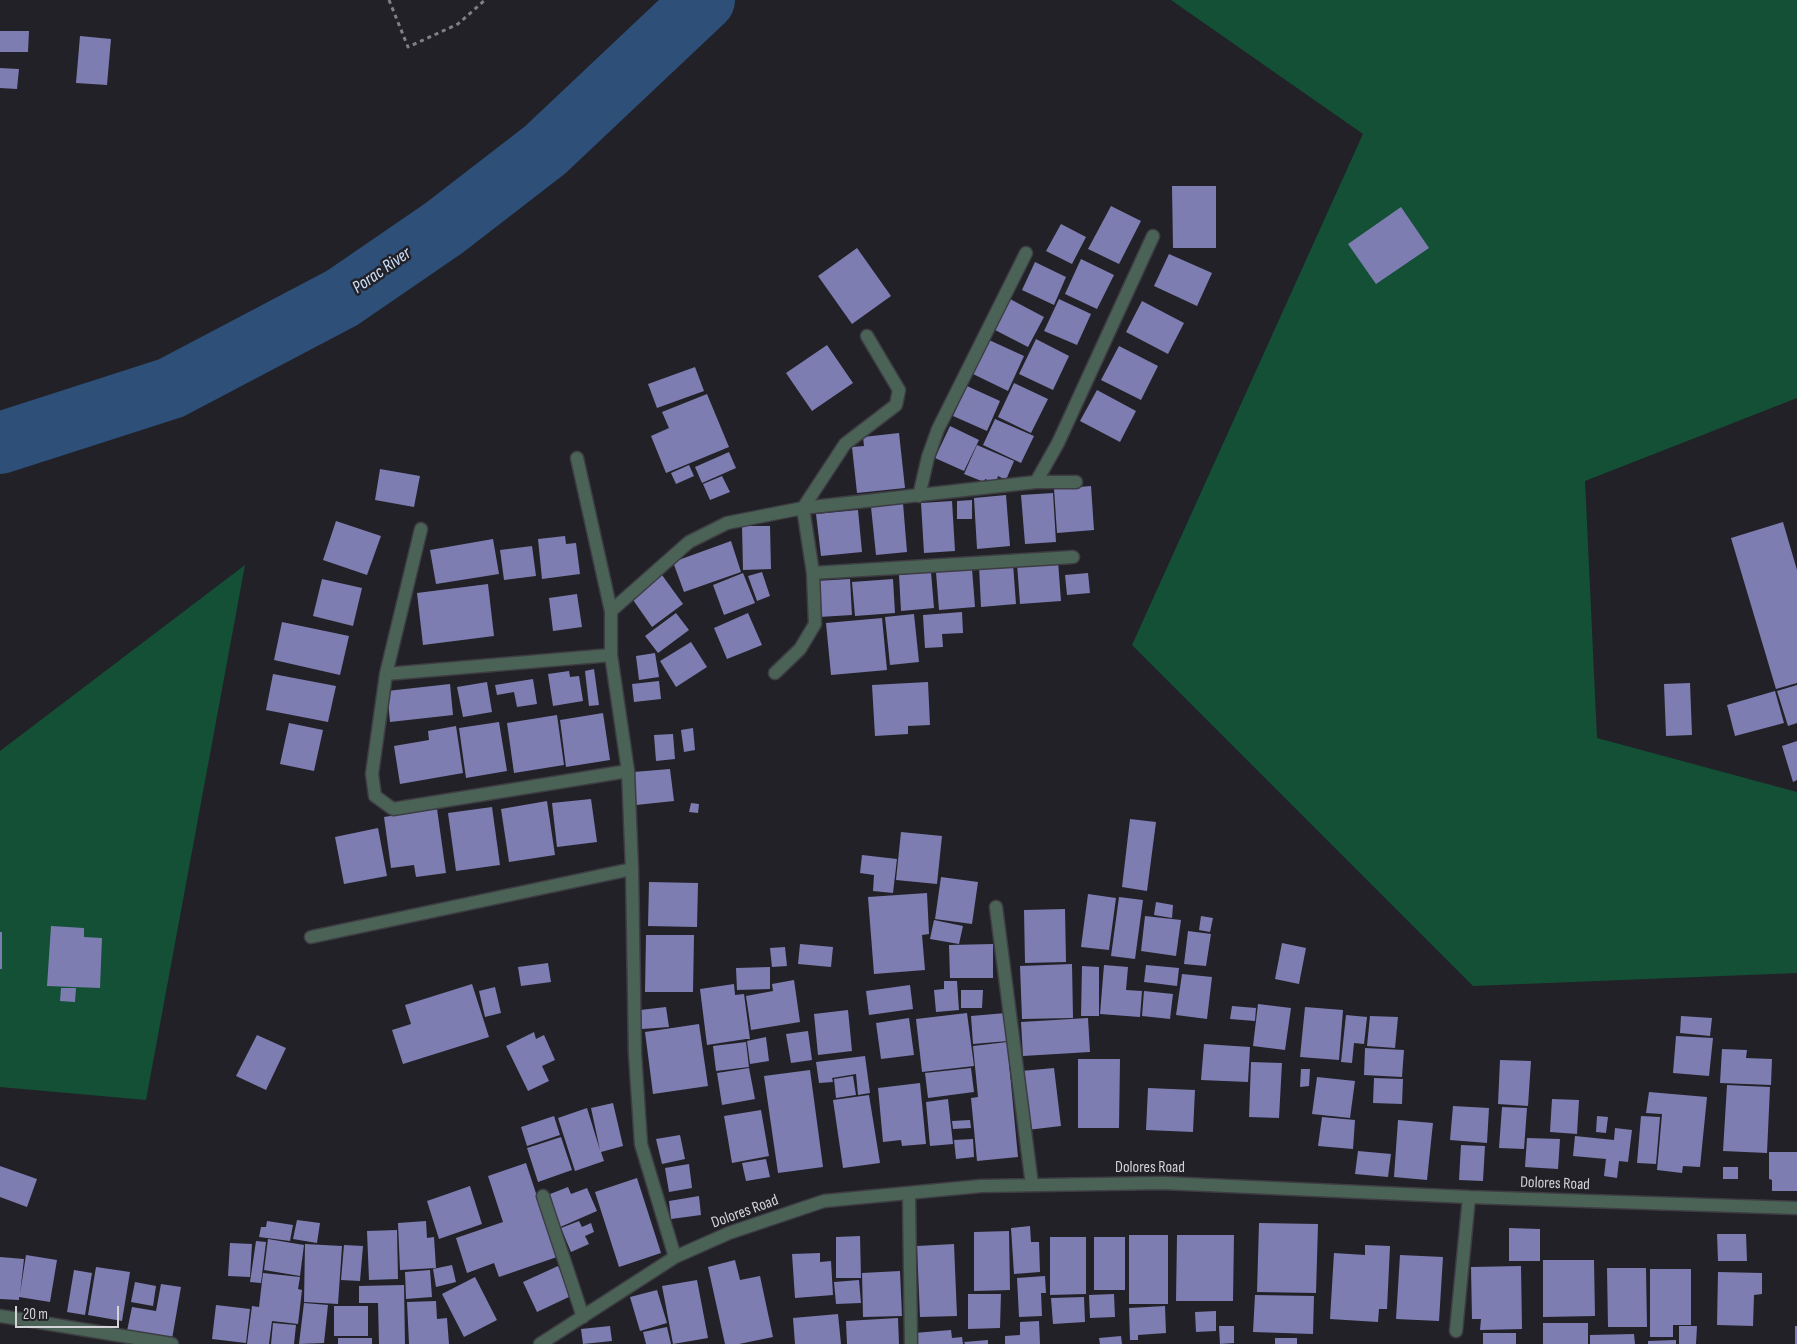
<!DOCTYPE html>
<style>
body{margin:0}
#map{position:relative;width:1797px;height:1344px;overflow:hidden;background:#222127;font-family:"Sofia Sans Condensed",sans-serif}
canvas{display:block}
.scale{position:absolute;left:15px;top:1306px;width:104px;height:22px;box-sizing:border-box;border:2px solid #d4d3d8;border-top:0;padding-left:6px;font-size:15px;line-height:18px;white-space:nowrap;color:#d4d3d8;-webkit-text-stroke:4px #222127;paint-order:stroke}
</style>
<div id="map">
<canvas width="1797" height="1344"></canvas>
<div class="scale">20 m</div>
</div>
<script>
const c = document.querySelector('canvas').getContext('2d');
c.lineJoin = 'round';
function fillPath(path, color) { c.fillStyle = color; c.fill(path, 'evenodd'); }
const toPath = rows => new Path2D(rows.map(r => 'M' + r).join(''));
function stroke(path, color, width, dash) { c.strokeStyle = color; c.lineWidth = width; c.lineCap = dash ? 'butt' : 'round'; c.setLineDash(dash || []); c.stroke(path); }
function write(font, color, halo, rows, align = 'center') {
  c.font = font + ' "Sofia Sans Condensed",sans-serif'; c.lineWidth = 5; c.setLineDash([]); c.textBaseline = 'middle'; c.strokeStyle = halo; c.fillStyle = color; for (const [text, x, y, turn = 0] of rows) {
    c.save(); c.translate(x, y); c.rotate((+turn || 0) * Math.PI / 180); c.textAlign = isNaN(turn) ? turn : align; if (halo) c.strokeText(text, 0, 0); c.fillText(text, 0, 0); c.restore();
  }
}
fillPath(toPath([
 [1171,0,1797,0,1797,398,1585,481,1597,738,1797,792,1797,973,1473,986,1132,645,1363,134],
 [245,565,146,1100,0,1087,0,751]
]), '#135036');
stroke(toPath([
 [0,443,171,388,342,298,444,228,545,150,704,0]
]), '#2d4f78', 62);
fillPath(toPath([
 [0,31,29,31,28,52,0,52],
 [80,36,111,39,107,85,76,83],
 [0,68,19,69,17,89,0,88],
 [1172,186,1216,186,1216,248,1173,248],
 [1111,206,1141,221,1119,264,1088,249],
 [1401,207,1429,248,1376,284,1348,244],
 [1061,224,1086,237,1072,264,1046,251],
 [857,248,891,296,852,324,818,276],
 [1169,254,1212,273,1197,306,1154,286],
 [1081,259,1114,275,1097,309,1065,294],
 [1035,262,1066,277,1054,305,1022,290],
 [1010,299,1044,317,1028,347,995,330],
 [1059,299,1091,314,1077,345,1044,331],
 [1142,301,1184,323,1168,354,1126,332],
 [1036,339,1069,356,1053,390,1019,374],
 [989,340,1024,356,1008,391,973,374],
 [827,345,853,383,812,411,786,373],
 [1119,346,1158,366,1141,400,1101,380],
 [695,367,704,391,657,408,648,384],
 [1014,383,1048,399,1031,433,998,417],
 [967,386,1000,401,987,431,953,416],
 [1097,390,1136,411,1120,442,1080,421],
 [707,394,729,447,666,473,651,436,669,428,662,412],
 [995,419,1034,436,1021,463,983,445],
 [950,426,979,440,964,471,935,458],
 [899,433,905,488,857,493,852,447,864,446,863,437],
 [977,445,1014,461,1006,480,998,476,996,483,985,479,984,482,964,474],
 [729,452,736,468,702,483,695,467],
 [689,465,694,476,676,484,671,473],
 [380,469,420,476,414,507,375,500],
 [722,476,730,492,710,500,703,484],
 [1091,486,1094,530,1057,533,1054,489],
 [1053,493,1056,542,1025,544,1021,495],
 [1006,495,1010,546,977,549,974,498],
 [972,500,972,519,957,519,957,501],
 [952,501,955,551,924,553,921,503],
 [903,503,907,552,876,555,871,507],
 [858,510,862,552,821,556,816,514],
 [336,521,381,536,367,575,323,560],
 [1783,522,1797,570,1797,683,1776,689,1731,538],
 [742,526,770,526,771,569,743,570],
 [565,536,566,544,576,543,580,574,542,579,538,539],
 [493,539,499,574,436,584,430,550],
 [731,541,741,572,684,592,673,562],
 [532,546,536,576,504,580,500,550],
 [1058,561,1061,601,1020,604,1017,564],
 [1013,564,1016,604,981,607,979,566],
 [972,569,975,607,939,610,936,572],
 [762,572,770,596,757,601,748,576],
 [931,572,934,608,901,611,899,575],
 [743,573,755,603,724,615,713,585],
 [1088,573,1090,593,1067,595,1065,575],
 [662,575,683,604,652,627,631,597],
 [322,579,362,588,353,626,313,616],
 [850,579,852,615,819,617,816,581],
 [893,579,895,613,855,616,852,582],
 [488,584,494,636,423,645,417,593],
 [577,594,582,627,553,631,549,598],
 [962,612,963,633,942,634,943,647,925,648,923,615],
 [676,613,689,630,658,653,645,636],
 [748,613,762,645,727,659,714,628],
 [914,614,919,662,890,665,885,617],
 [882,618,887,670,831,675,826,623],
 [282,622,349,636,340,675,274,660],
 [691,642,707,667,676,687,660,661],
 [655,653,659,677,639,680,636,656],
 [594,669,599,705,589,706,585,671],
 [569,671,570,677,579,676,583,701,553,706,548,674],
 [273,674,336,686,328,722,266,710],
 [533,679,537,704,517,707,514,692,497,695,495,685],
 [659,681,661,699,634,702,632,684],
 [487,682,492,712,463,717,457,687],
 [928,682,930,725,908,726,908,734,875,736,872,685],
 [1690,683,1692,735,1666,736,1664,684],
 [450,684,453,715,390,722,387,691],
 [1797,685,1797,723,1788,726,1777,691],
 [1775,691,1784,723,1735,736,1727,705],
 [603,713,610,760,566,767,560,720],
 [557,715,564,765,514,773,507,723],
 [499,722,507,771,466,778,459,728],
 [289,723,323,730,314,771,280,764],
 [456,726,463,773,400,784,394,746,429,740,428,731],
 [693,728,695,750,684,752,681,730],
 [673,734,675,759,656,761,654,735],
 [1797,741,1797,780,1793,782,1782,746],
 [670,769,674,801,636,805,633,772],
 [591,799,597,842,557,847,552,803],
 [547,801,555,855,509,862,501,809],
 [691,803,699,804,698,813,689,812],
 [492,807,500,865,456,871,448,813],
 [437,809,446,873,416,877,414,865,391,868,384,817],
 [1130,819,1156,822,1147,891,1122,887],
 [378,828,387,876,344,884,335,837],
 [901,832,942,836,937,884,896,880],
 [862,855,897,859,893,893,873,891,874,875,860,873],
 [941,877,978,882,972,924,935,919],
 [649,882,698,883,697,927,648,926],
 [927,893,929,934,922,935,925,970,874,974,868,897],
 [1088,894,1116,898,1109,950,1081,947],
 [1119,897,1143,900,1135,959,1111,956],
 [1156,902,1173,905,1172,918,1154,915],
 [1065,909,1066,962,1025,963,1024,910],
 [1145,916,1181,920,1176,956,1141,951],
 [1201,916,1213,918,1210,932,1199,930],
 [934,920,963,926,959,944,930,939],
 [51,926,84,928,84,937,102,938,100,988,47,986],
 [1188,931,1211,934,1206,966,1184,964],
 [0,932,2,932,2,969,0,969],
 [646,935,694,935,693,992,645,992],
 [1282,943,1306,948,1299,984,1275,979],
 [800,944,833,947,831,967,798,964],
 [993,944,993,978,950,978,949,945],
 [785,947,787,966,772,967,770,948],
 [548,963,551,982,521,986,518,967],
 [1072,964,1073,1018,1022,1019,1020,966],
 [1104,965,1128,967,1126,990,1142,991,1140,1017,1100,1014],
 [1146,965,1179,968,1177,986,1144,982],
 [1082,966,1099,967,1099,1016,1081,1016],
 [770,967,770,989,737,990,736,968],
 [1182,974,1212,977,1207,1019,1176,1015],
 [794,980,800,1022,751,1030,746,996,773,991,772,984],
 [944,981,957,981,959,1010,936,1012,934,990,944,989],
 [472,984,489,1037,403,1064,392,1030,411,1024,405,1005],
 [734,984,735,995,744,994,750,1039,746,1039,746,1037,746,1039,707,1045,700,989],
 [910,985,913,1009,869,1015,866,991],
 [495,987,501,1013,485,1017,479,991],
 [61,988,76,988,75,1002,60,1001],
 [961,990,983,990,982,1008,961,1008],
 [1144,991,1173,994,1170,1019,1142,1016],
 [1258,1004,1291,1008,1285,1050,1253,1046],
 [1232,1006,1256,1008,1255,1021,1230,1019],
 [666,1007,669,1027,642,1029,640,1010],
 [1305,1007,1343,1010,1339,1060,1300,1057],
 [848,1010,852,1051,818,1055,814,1014],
 [967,1013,974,1066,922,1072,916,1019],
 [1006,1013,1008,1041,973,1044,971,1016],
 [1346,1015,1367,1017,1364,1044,1354,1043,1352,1063,1341,1062],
 [1370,1016,1398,1017,1395,1048,1367,1046],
 [1681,1016,1712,1018,1710,1036,1680,1033],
 [909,1018,914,1055,881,1059,876,1023],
 [1088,1018,1090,1052,1023,1056,1021,1022],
 [699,1024,708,1086,653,1094,645,1032],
 [808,1031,812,1060,791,1063,786,1034],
 [534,1032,536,1039,544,1035,555,1060,542,1066,549,1081,528,1091,506,1046],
 [257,1035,286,1048,266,1090,236,1076],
 [1676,1036,1713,1038,1709,1076,1673,1073],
 [766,1037,769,1061,750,1064,747,1041],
 [746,1042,749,1067,716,1071,713,1046],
 [1007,1042,1018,1157,977,1161,971,1098,978,1097,973,1046],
 [1204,1044,1250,1047,1248,1082,1201,1080],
 [1365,1048,1404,1050,1402,1077,1364,1075],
 [1722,1049,1747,1050,1746,1058,1772,1059,1771,1085,1720,1083],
 [865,1056,870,1093,858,1095,856,1074,832,1078,833,1082,819,1083,816,1062],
 [1078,1059,1120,1059,1119,1128,1078,1128],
 [1500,1060,1531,1061,1528,1106,1498,1104],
 [1251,1062,1282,1063,1279,1118,1249,1117],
 [749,1068,755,1099,722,1105,717,1073],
 [971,1068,974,1092,928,1098,925,1073],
 [1054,1068,1061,1126,1027,1130,1021,1071],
 [1301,1069,1310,1069,1309,1086,1300,1087],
 [810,1070,823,1167,778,1173,764,1076],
 [853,1076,856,1095,836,1098,834,1079],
 [1317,1077,1355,1081,1350,1118,1312,1114],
 [1374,1078,1403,1079,1402,1104,1373,1103],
 [920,1083,926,1144,902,1146,901,1140,883,1142,878,1088],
 [1727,1085,1770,1087,1767,1153,1723,1151],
 [1148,1088,1195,1090,1193,1132,1146,1130],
 [1649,1092,1707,1097,1700,1167,1683,1166,1682,1173,1657,1170,1662,1114,1646,1113],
 [869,1095,880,1163,843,1168,833,1100],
 [948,1099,953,1144,930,1146,926,1102],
 [1552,1099,1579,1100,1577,1134,1550,1132],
 [613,1103,623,1146,601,1152,604,1161,575,1171,558,1118,587,1108,600,1150,591,1108],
 [1453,1106,1489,1108,1487,1143,1450,1140],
 [1502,1107,1527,1108,1524,1149,1499,1148],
 [761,1110,769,1156,732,1163,724,1116],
 [554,1116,560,1135,527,1146,521,1127],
 [1597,1116,1608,1117,1606,1133,1596,1132],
 [1641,1116,1660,1117,1656,1164,1637,1163],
 [1322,1117,1355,1120,1353,1149,1318,1146],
 [970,1120,971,1128,953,1129,952,1121],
 [1398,1120,1433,1123,1427,1180,1394,1177],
 [1615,1128,1632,1130,1628,1162,1619,1161,1617,1178,1604,1176,1606,1159,1573,1156,1575,1136,1614,1140],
 [680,1135,685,1159,662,1164,656,1139],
 [561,1137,572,1170,538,1182,527,1148],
 [1527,1138,1560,1139,1558,1169,1525,1167],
 [973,1139,974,1157,956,1159,954,1140],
 [1461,1145,1485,1146,1483,1181,1459,1180],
 [1358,1151,1391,1154,1388,1177,1355,1174],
 [1769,1152,1797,1152,1797,1191,1772,1191,1772,1180,1769,1179],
 [766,1159,770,1177,746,1181,742,1163],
 [526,1163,557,1257,499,1277,494,1263,467,1273,456,1238,503,1222,488,1176],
 [689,1164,692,1188,669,1192,665,1168],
 [0,1166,37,1179,27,1207,0,1197],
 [1723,1167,1738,1167,1738,1179,1723,1179],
 [637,1178,661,1253,619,1267,595,1192],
 [470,1186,482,1224,439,1239,427,1201],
 [568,1187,571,1194,587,1188,597,1211,558,1228,545,1196],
 [699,1196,701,1215,671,1219,669,1201],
 [297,1220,320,1223,317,1243,293,1239],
 [267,1221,293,1225,290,1241,259,1237,261,1227,266,1227],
 [426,1221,427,1238,434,1237,436,1268,400,1270,398,1223],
 [579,1221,582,1227,591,1223,594,1232,585,1236,589,1244,571,1252,561,1228],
 [1259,1223,1318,1224,1316,1293,1257,1292],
 [1030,1226,1031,1242,1039,1242,1040,1272,1014,1274,1011,1228],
 [1509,1228,1540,1229,1540,1261,1509,1261],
 [397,1230,398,1279,369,1280,367,1231],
 [1009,1231,1010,1290,974,1291,974,1232],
 [1717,1234,1746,1234,1747,1261,1718,1261],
 [1129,1235,1168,1235,1168,1304,1129,1304],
 [1177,1235,1234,1235,1233,1301,1176,1301],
 [860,1236,861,1278,836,1278,836,1237],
 [1050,1237,1086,1237,1086,1294,1050,1295],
 [1094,1237,1125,1237,1125,1290,1094,1290],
 [268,1239,304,1245,300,1276,264,1270],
 [256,1241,266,1242,261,1283,250,1282],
 [230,1243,252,1244,250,1277,228,1276],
 [305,1244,342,1246,338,1304,304,1302],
 [954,1244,957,1316,920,1317,917,1246],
 [344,1245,363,1246,360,1281,341,1280],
 [1365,1245,1390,1246,1387,1309,1379,1309,1378,1322,1330,1319,1334,1253,1365,1255],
 [820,1253,820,1262,831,1261,833,1295,795,1298,792,1254],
 [26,1255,57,1260,50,1302,19,1297,19,1300,0,1299,0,1257,24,1259,20,1294],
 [1400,1255,1443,1257,1439,1321,1396,1319],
 [735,1260,740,1280,760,1276,773,1337,739,1344,725,1344,708,1267],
 [1543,1260,1594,1260,1595,1316,1543,1317],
 [452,1265,456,1282,436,1287,433,1269],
 [558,1266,571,1296,537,1312,523,1282],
 [1521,1266,1522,1329,1480,1330,1481,1319,1472,1319,1471,1267],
 [96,1267,130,1272,122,1321,88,1315],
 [1607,1268,1646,1268,1647,1327,1608,1327],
 [1650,1269,1691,1269,1691,1325,1673,1325,1673,1337,1650,1337],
 [74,1270,92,1273,85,1315,67,1312],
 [430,1270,432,1297,406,1299,405,1272],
 [900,1271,902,1316,863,1317,862,1273],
 [1718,1272,1762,1273,1762,1294,1754,1295,1753,1326,1717,1325],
 [263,1273,300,1277,298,1289,302,1290,298,1324,272,1321,269,1344,247,1344,252,1306,259,1307],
 [1045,1276,1046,1293,1041,1293,1042,1316,1019,1317,1017,1278],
 [475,1277,497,1320,464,1337,442,1294],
 [697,1280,708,1338,673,1344,662,1286],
 [859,1280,861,1303,836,1304,834,1282],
 [135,1282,156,1286,153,1306,131,1302],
 [161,1284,181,1287,172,1339,127,1331,132,1307,156,1311],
 [404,1285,405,1344,379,1344,378,1303,359,1303,359,1286],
 [657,1290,667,1323,640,1331,630,1297],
 [968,1294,1001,1294,1000,1328,968,1329],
 [1114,1294,1115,1317,1090,1318,1089,1295],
 [1255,1295,1314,1296,1313,1334,1253,1332],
 [1084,1297,1085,1322,1053,1324,1051,1298],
 [436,1301,437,1319,447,1318,449,1344,409,1344,407,1302],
 [304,1303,328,1305,324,1343,299,1344],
 [216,1305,250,1309,246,1343,212,1339],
 [334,1306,368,1306,368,1336,334,1336],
 [1165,1306,1166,1333,1138,1335,1138,1340,1130,1340,1129,1308],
 [1216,1311,1216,1331,1196,1332,1195,1312],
 [838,1314,841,1344,795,1344,793,1318],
 [898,1318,899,1344,847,1344,846,1321],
 [1039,1321,1040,1344,1005,1344,1005,1336,1020,1335,1020,1322],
 [273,1323,296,1325,294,1344,271,1344],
 [1543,1323,1588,1323,1588,1344,1543,1344],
 [610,1326,612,1341,583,1344,581,1329],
 [1219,1326,1234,1326,1234,1343,1220,1344],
 [1679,1326,1697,1326,1696,1344,1679,1344],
 [1795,1326,1797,1326,1797,1344,1795,1344],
 [667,1327,671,1344,646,1344,643,1332],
 [951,1330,952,1338,962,1337,963,1344,914,1344,914,1333],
 [1483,1333,1516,1333,1516,1344,1483,1344],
 [1634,1334,1635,1344,1590,1344,1590,1335],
 [1121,1336,1122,1344,1100,1344,1099,1338],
 [338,1338,372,1338,372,1344,338,1344],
 [1275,1338,1297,1338,1297,1344,1275,1344],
 [988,1340,988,1344,965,1344,964,1342],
 [1676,1340,1676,1344,1648,1344,1648,1341]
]), '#7d7db2');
const minor = toPath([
 [577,458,611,611,611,655,628,771,632,869,635,1054,641,1144,675,1257],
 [1036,482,1058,443,1153,236],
 [919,496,928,457,938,429,1026,253],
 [421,529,386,674,372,774,375,796,393,809,628,771],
 [813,573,1073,557],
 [611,611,689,542,727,523,803,508,1036,482,1076,482],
 [775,673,800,649,815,624,813,573,803,508,845,444,896,405,899,390,867,336],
 [386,674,611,655],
 [996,907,1032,1185],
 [311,937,632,869],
 [909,1194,911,1344],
 [543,1196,583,1317],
 [0,1316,172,1344],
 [1456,1331,1469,1197],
 [540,1344,675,1257,729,1233,824,1201,981,1186,1163,1183,1469,1197,1797,1208]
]);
stroke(minor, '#3e3d43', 15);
stroke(toPath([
 [389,0,408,47,458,24,485,0]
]), '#818085', 3, [4, 4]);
stroke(minor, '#4a6356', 12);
write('16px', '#d4d3d8', '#222127', [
 ["Dolores Road",1150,1168],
 ["Dolores Road",1555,1184,2],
 ["Dolores Road",745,1212,-20]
]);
write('italic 18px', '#cbe0fb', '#222127', [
 ["Porac River",382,271,-35]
]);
</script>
